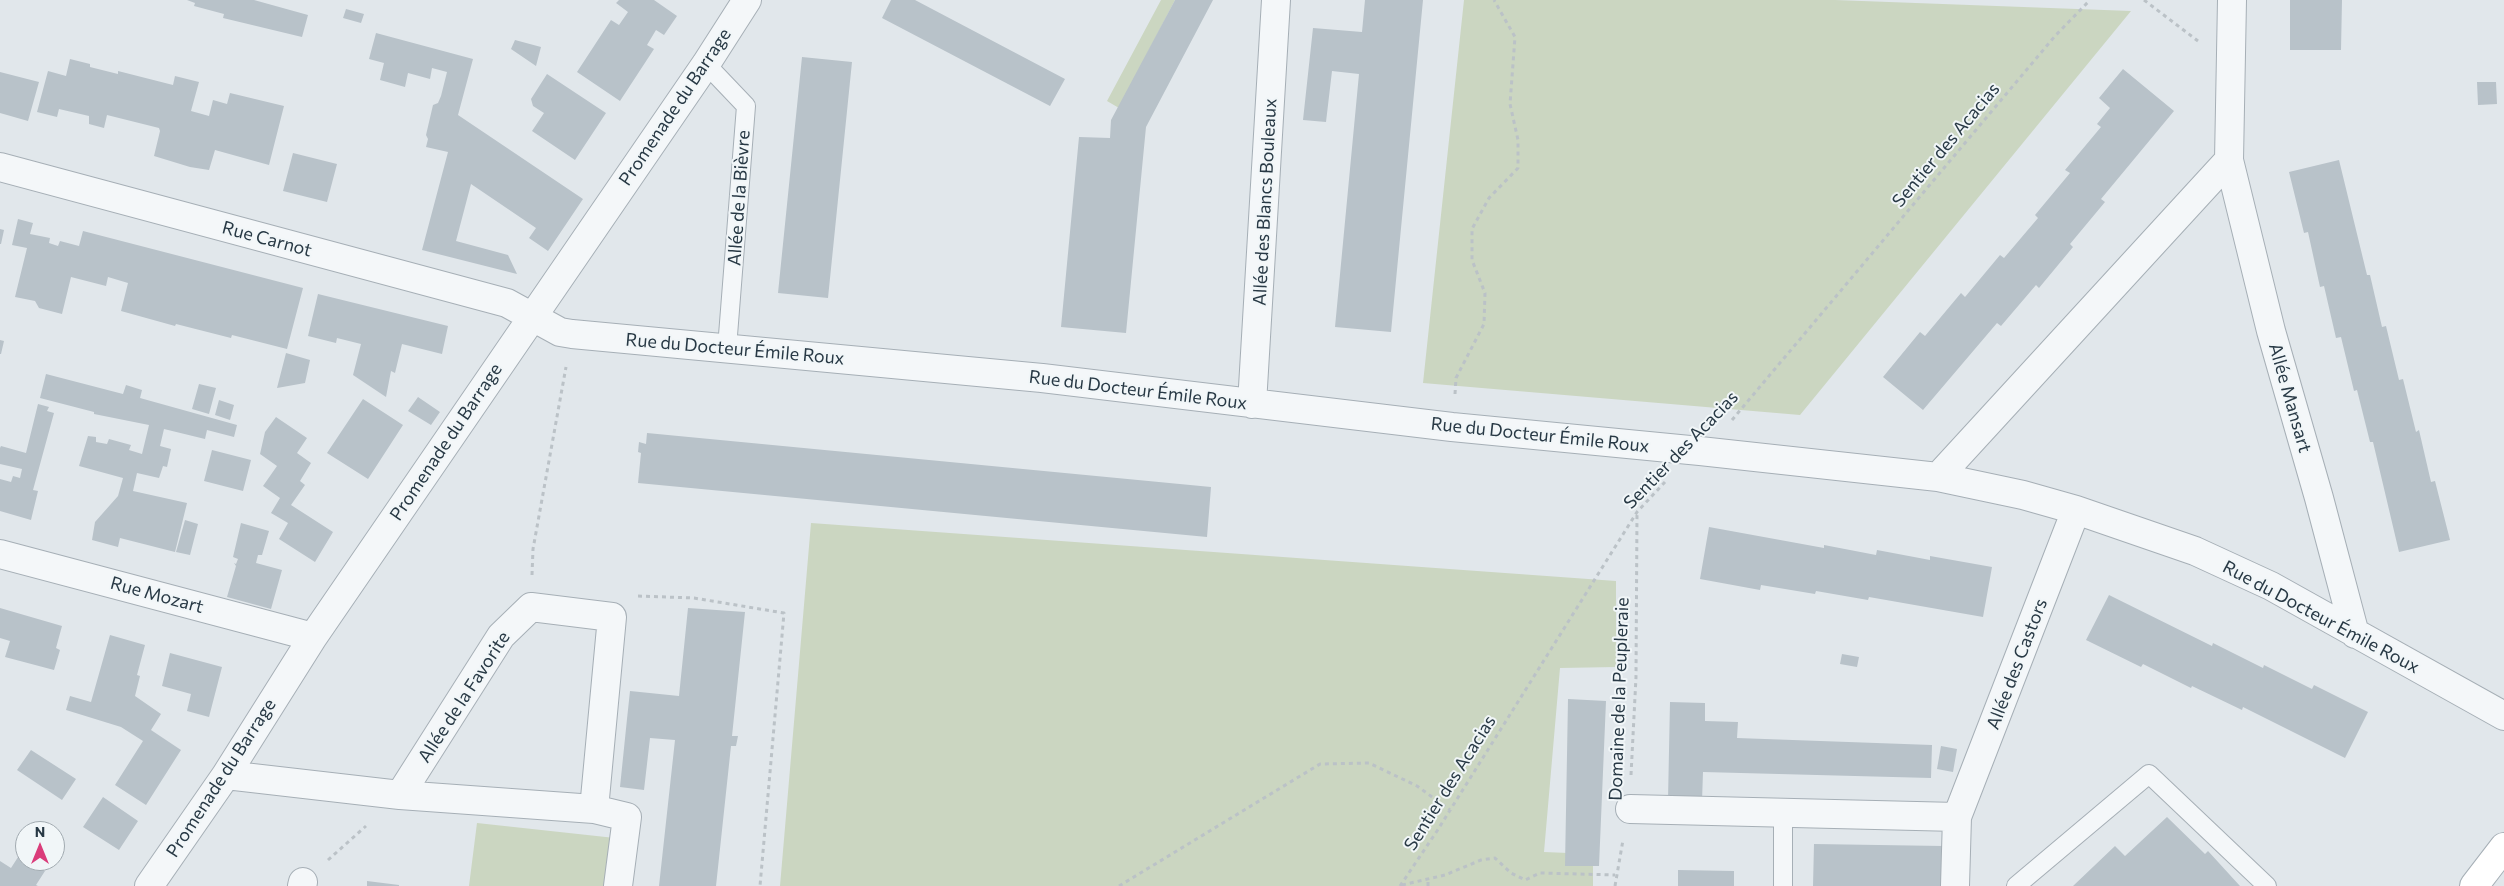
<!DOCTYPE html>
<meta charset="utf-8">
<style>
body{margin:0}
#map{position:relative;width:2504px;height:886px;overflow:hidden;background:#e1e7eb;font-family:Commissioner,sans-serif}
canvas{display:block}
.north{position:absolute;left:15px;top:821px;width:50px;height:50px;box-sizing:border-box;background:#f1f6f8;border:1px solid #a1aab0;border-radius:50%;rotate:0deg;font-size:14px;font-weight:700;line-height:20px;text-align:center;color:#283945}
.north::after{content:'';display:block;margin:auto;width:18px;height:22px;background:#da3c7a;clip-path:polygon(50% 0,100% 100%,50% 72%,0 100%)}
</style>
<div id="map">
<canvas width="2504" height="886"></canvas>
<div class="north">N</div>
</div>
<script>
const c = document.querySelector('canvas').getContext('2d');
c.lineJoin = 'round';
function fillPath(path, color) { c.fillStyle = color; c.fill(path, 'evenodd'); }
const toPath = rows => new Path2D(rows.map(r => 'M' + r).join(''));
function stroke(path, color, width, dash) { c.strokeStyle = color; c.lineWidth = width; c.lineCap = dash ? 'butt' : 'round'; c.setLineDash(dash || []); c.stroke(path); }
function write(font, color, halo, rows, align = 'center') {
  c.font = font + ' Commissioner,sans-serif'; c.lineWidth = 4; c.setLineDash([]); c.textBaseline = 'middle'; c.strokeStyle = halo; c.fillStyle = color; for (const [text, x, y, turn = 0] of rows) {
    c.save(); c.translate(x, y); c.rotate((+turn || 0) * Math.PI / 180); c.textAlign = isNaN(turn) ? turn : align; if (halo) c.strokeText(text, 0, 0); c.fillText(text, 0, 0); c.restore();
  }
}
fillPath(toPath([
 [1161,0,1175,0,1119,108,1107,101],
 [1464,0,1835,0,2131,11,1800,415,1423,383],
 [811,523,1616,581,1616,667,1560,668,1544,852,1593,854,1593,886,780,886],
 [477,823,624,839,623,886,469,886]
]), '#cbd6c1');
fillPath(toPath([
 [187,0,254,0,308,15,302,37,223,18,224,14,194,6,195,3],
 [619,0,654,0,677,16,664,35,656,30,647,45,654,49,620,101,577,72,611,20,619,25,628,12,616,3],
 [891,0,915,0,1065,79,1050,106,882,18],
 [1175,0,1213,0,1146,127,1126,333,1061,327,1079,137,1110,138,1111,120],
 [1365,0,1423,0,1391,332,1335,327,1359,74,1332,71,1326,122,1303,120,1313,28,1362,32],
 [2290,0,2342,0,2341,50,2290,50],
 [346,9,364,14,361,23,343,18],
 [376,33,473,59,458,115,583,199,548,251,529,238,536,228,471,184,456,241,508,255,517,274,422,250,448,152,426,147,428,139,426,135,433,105,438,103,441,96,447,72,432,68,430,79,408,73,405,87,380,80,384,63,369,59],
 [515,40,541,47,536,66,511,49],
 [802,57,852,62,828,298,778,293],
 [70,59,90,64,90,67,118,74,118,71,173,85,175,76,199,82,191,111,209,116,213,100,227,104,230,93,284,106,269,165,215,150,209,170,190,167,154,156,160,131,159,128,107,115,104,128,89,124,89,116,59,109,57,117,37,112,48,71,66,76],
 [2123,69,2174,111,2101,199,2105,202,2070,244,2073,247,2039,288,2036,285,2001,326,1997,323,1923,410,1883,377,1920,332,1925,336,1961,293,1965,297,2000,255,2004,258,2038,218,2035,215,2070,173,2065,170,2101,127,2097,124,2110,108,2099,98],
 [0,72,39,82,28,121,0,113],
 [547,74,606,113,575,160,532,131,544,113,533,106,531,99],
 [2477,82,2496,82,2497,104,2478,105],
 [293,153,337,164,327,202,283,191],
 [2339,160,2367,275,2370,275,2382,327,2386,326,2399,380,2403,379,2416,432,2419,430,2431,482,2435,481,2450,540,2399,552,2373,442,2370,442,2357,390,2354,391,2341,337,2336,338,2324,286,2320,287,2308,232,2304,233,2289,172],
 [18,219,33,223,30,234,50,238,49,243,58,246,60,241,79,246,83,231,303,288,287,349,232,335,231,338,176,324,175,326,121,311,128,283,108,277,106,286,71,277,62,314,39,308,35,301,15,297,27,248,12,245],
 [0,229,4,230,1,244,0,244],
 [318,294,448,326,442,354,402,344,395,373,391,371,386,397,353,375,361,344,337,338,336,343,308,336],
 [0,340,4,341,1,354,0,354],
 [286,353,310,360,305,383,277,388],
 [46,374,123,394,126,385,142,390,140,398,237,425,234,437,207,430,205,439,164,429,160,446,171,449,167,467,163,466,159,478,137,473,133,491,187,503,175,552,120,538,118,547,92,540,95,522,118,496,123,478,79,466,88,436,96,437,96,442,107,444,109,439,131,445,129,450,142,454,149,425,94,414,94,412,40,398],
 [199,384,216,388,209,414,192,409],
 [418,397,440,412,431,425,408,411],
 [363,399,403,425,368,479,327,453],
 [219,400,234,405,230,420,215,415],
 [38,404,49,407,47,411,54,413,33,490,38,491,31,520,0,511,0,479,11,482,13,476,20,478,22,469,0,464,0,448,1,446,26,453],
 [276,417,307,438,297,453,311,463,300,481,305,485,291,505,333,532,315,562,279,539,288,523,271,513,280,498,263,486,277,466,260,454,265,432],
 [647,433,1211,487,1207,537,638,483,641,453,638,452,639,442,646,444],
 [212,450,251,460,243,491,204,481],
 [185,520,198,524,190,555,176,552],
 [241,523,269,531,262,555,258,555,256,563,282,570,271,609,227,597,236,566,234,563,236,564,238,559,233,557],
 [1709,527,1824,548,1824,545,1876,555,1877,550,1930,560,1930,556,1992,567,1983,617,1869,597,1868,600,1816,591,1815,594,1761,585,1760,590,1700,579],
 [2109,595,2212,646,2213,643,2263,668,2264,665,2312,689,2314,685,2368,712,2345,758,2243,707,2242,710,2192,686,2191,688,2143,664,2141,667,2086,640],
 [0,608,62,626,56,648,60,650,54,670,5,657,10,641,0,638],
 [688,608,745,612,732,736,738,736,736,746,731,746,716,886,659,886,675,740,650,738,644,790,620,787,627,719,630,691,679,696],
 [110,635,145,645,137,675,140,676,135,696,161,714,151,730,181,750,146,805,115,785,143,741,121,727,66,710,70,696,91,702],
 [170,653,222,667,209,717,187,711,191,694,162,686],
 [1842,654,1859,657,1857,667,1840,664],
 [1568,699,1606,701,1599,866,1565,866],
 [1670,702,1705,703,1705,721,1738,722,1737,738,1932,745,1931,778,1703,772,1702,801,1668,800],
 [1941,746,1957,749,1953,772,1937,769],
 [31,750,76,779,62,800,17,770],
 [103,797,138,821,119,850,83,827],
 [2167,817,2205,854,2208,851,2240,886,2073,886,2115,846,2125,856],
 [1814,844,1943,846,1942,886,1813,886],
 [20,854,25,857,25,861,30,861,45,871,36,885,38,886,0,886,0,861,11,868],
 [1678,870,1734,871,1734,886,1678,886],
 [367,881,399,885,399,886,367,886]
]), '#b8c2c9');
const service = toPath([
 [706,64,746,106,727,348],
 [1783,813,1783,886],
 [2016,886,2149,774,2267,886]
]);
const minor = toPath([
 [2232,0,2229,160,2271,331,2319,498,2355,634],
 [0,167,507,303,560,332,572,334,1042,378,1452,427,1700,451,1938,477,2023,495,2076,510,2195,551,2271,586,2504,716],
 [1252,404,1276,0],
 [1938,477,2229,160],
 [0,554,313,637],
 [226,775,400,795,594,809,612,617,531,607,501,636,400,795],
 [594,809,627,817,618,886],
 [1630,809,1957,817],
 [149,886,226,775,313,637,706,64,747,0],
 [302,886,303,882],
 [1955,886,1957,817,2076,510]
]);
const secondary = toPath([
 [2474,886,2504,847]
]);
stroke(service, '#a6afb6', 20);
stroke(minor, '#a6afb6', 30);
stroke(secondary, '#a6afb6', 30);
stroke(toPath([
 [2144,0,2198,41],
 [1455,394,1456,378,1484,324,1485,293,1472,260,1472,229,1489,198,1518,168,1518,140,1510,104,1515,37,1494,0],
 [1732,420,2055,36,2090,0],
 [532,575,533,549,566,367],
 [638,596,694,598,784,613,760,886],
 [1631,775,1636,677,1637,513],
 [328,860,366,826],
 [1402,885,1445,875,1481,860,1495,858,1511,873,1525,880,1540,873,1615,875],
 [1119,886,1320,764,1369,763,1417,786,1450,810],
 [1400,886,1437,831,1637,512,1665,482],
 [1428,886,1428,878],
 [1615,886,1623,840]
]), '#bbc2c7', 3, [4, 4]);
stroke(service, '#f4f7f9', 18);
stroke(minor, '#f4f7f9', 28);
stroke(secondary, '#fff', 28);
write('18px', '#283945', '#f1f6f8', [
 ["Promenade du Barrage",675,107,-56],
 ["Sentier des Acacias",1946,145,-50],
 ["Allée de la Bièvre",739,198,-86],
 ["Allée des Blancs Bouleaux",1265,202,-87],
 ["Rue Carnot",267,239,15],
 ["Rue du Docteur Émile Roux",735,349,5],
 ["Rue du Docteur Émile Roux",1138,390,7],
 ["Allée Mansart",2290,398,74],
 ["Rue du Docteur Émile Roux",1540,435,6],
 ["Promenade du Barrage",446,442,-56],
 ["Sentier des Acacias",1681,450,-46],
 ["Rue Mozart",157,595,15],
 ["Rue du Docteur Émile Roux",2321,617,28],
 ["Allée des Castors",2017,664,-69],
 ["Allée de la Favorite",464,697,-57],
 ["Domaine de la Peupleraie",1619,699,-88],
 ["Promenade du Barrage",221,778,-57],
 ["Sentier des Acacias",1450,783,-58]
]);
</script>
